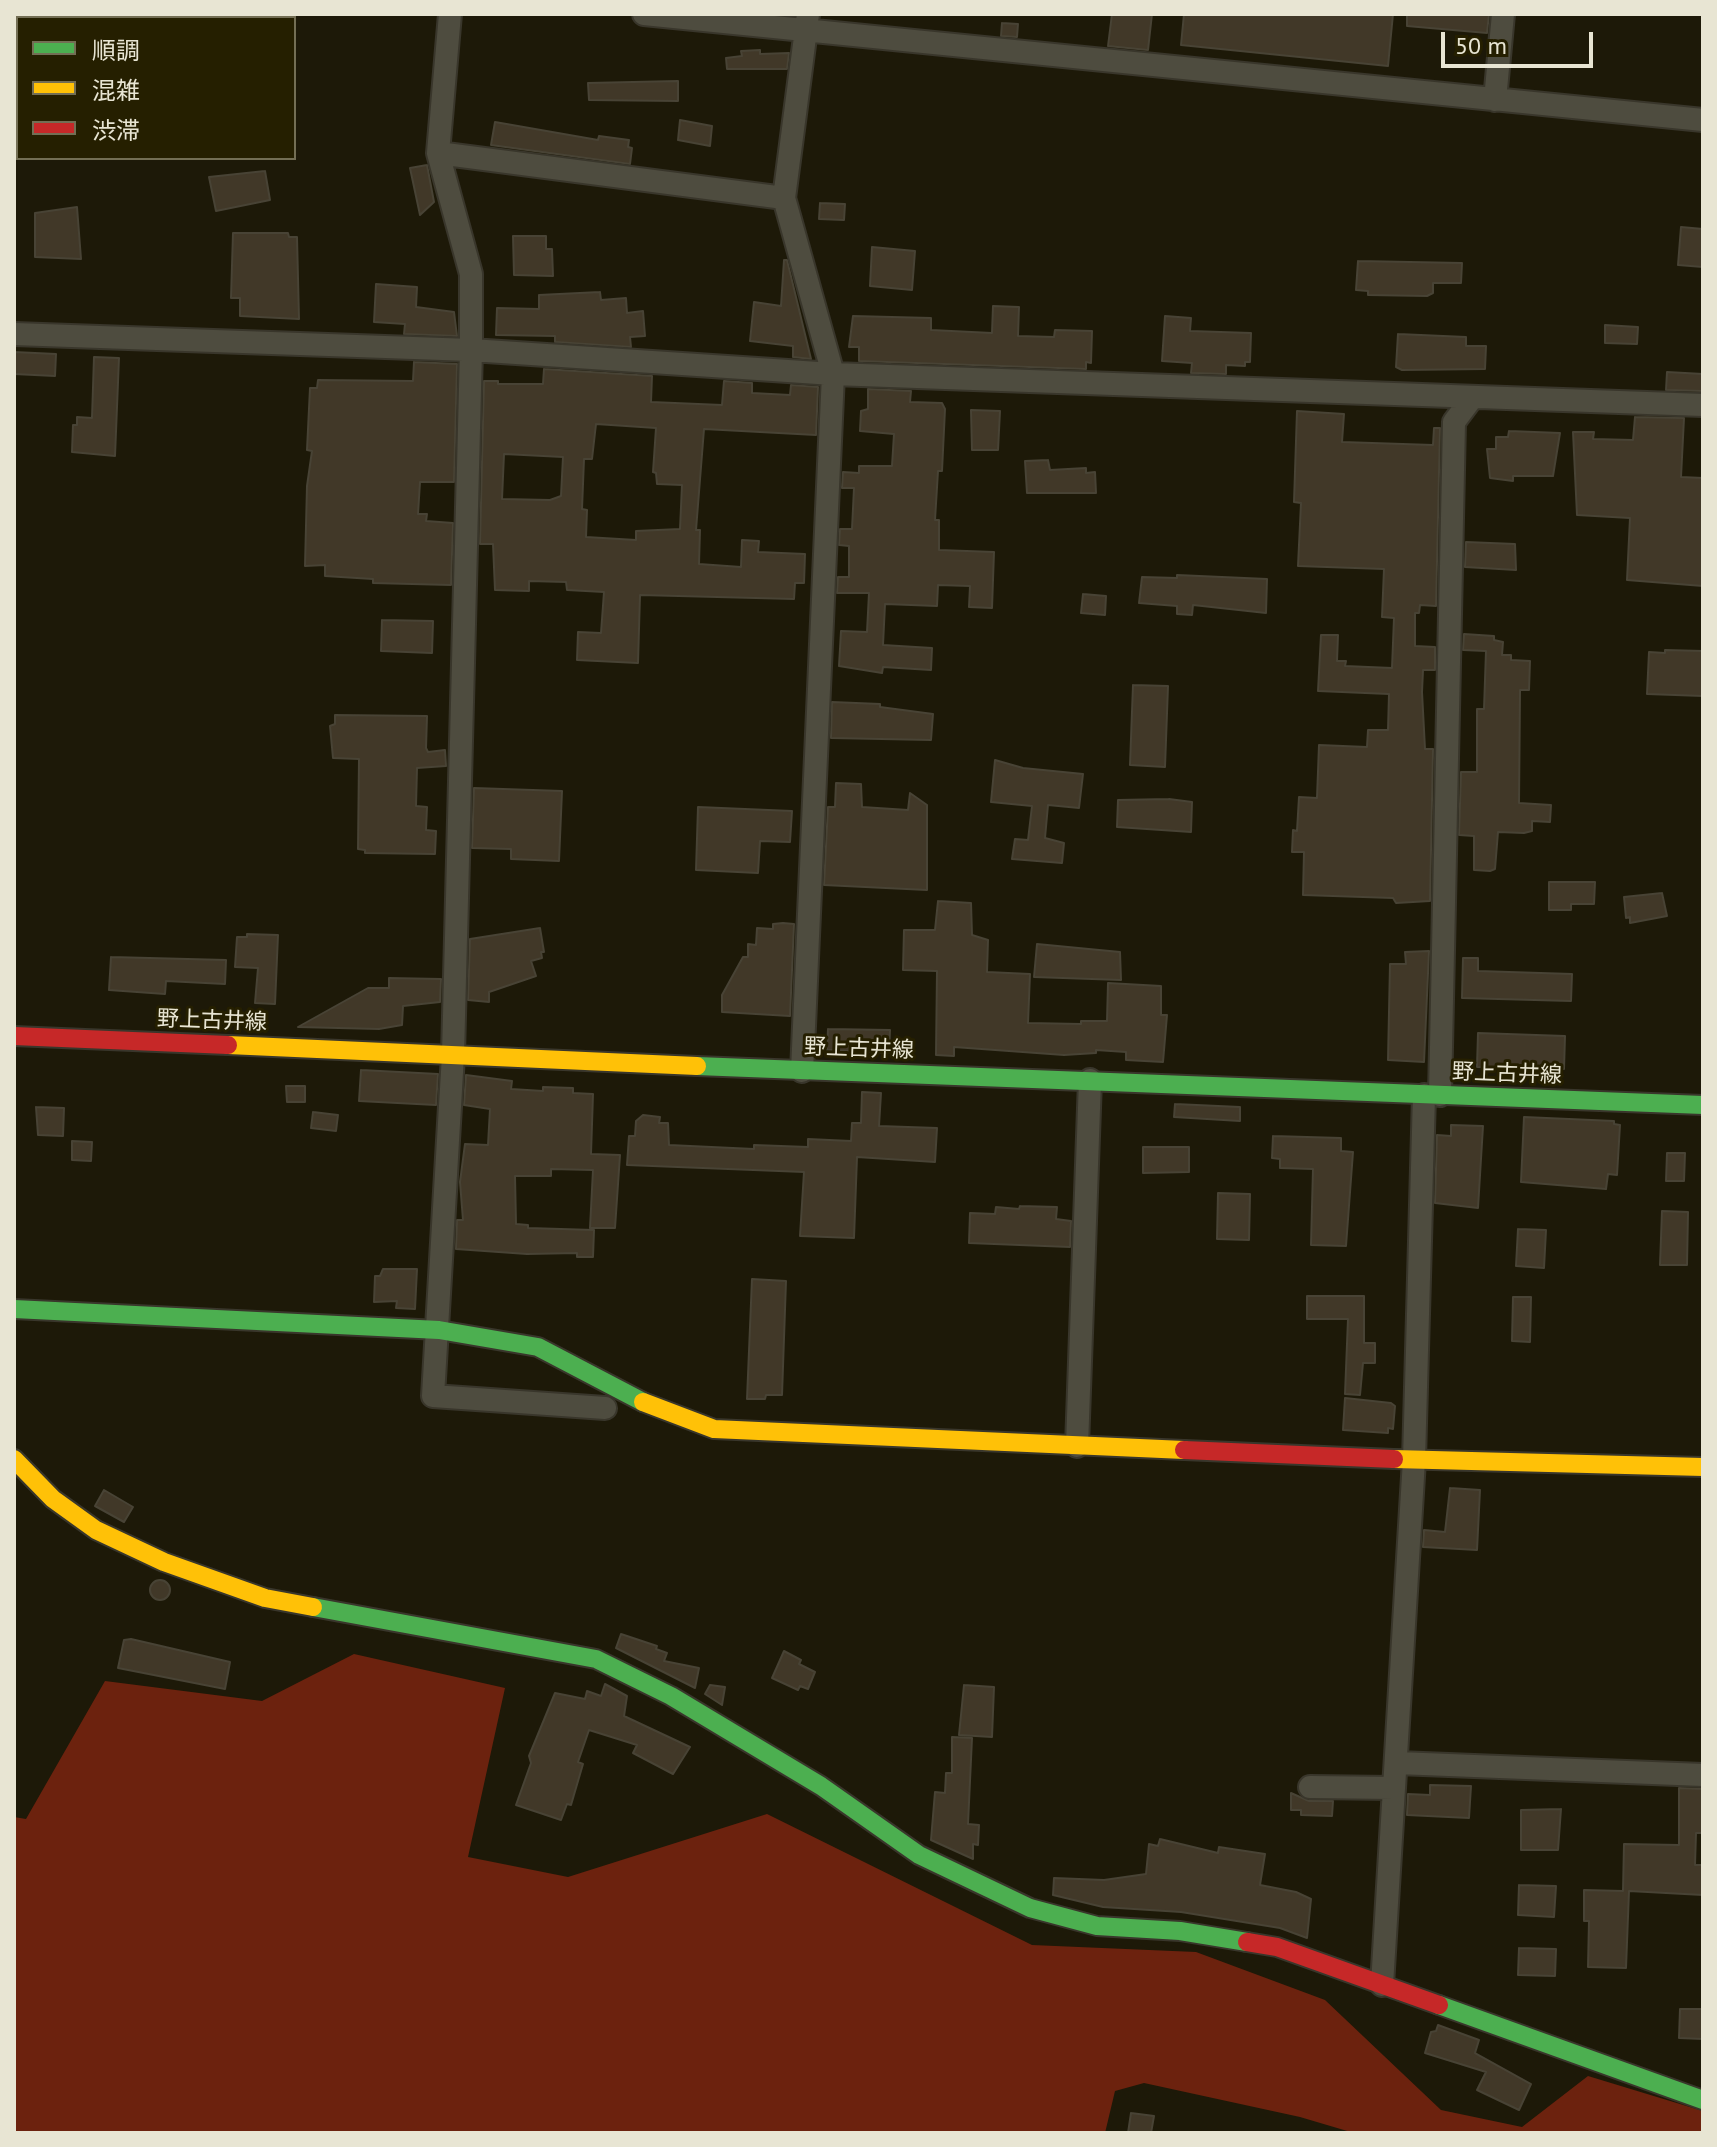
<!DOCTYPE html>
<meta charset="utf-8">
<style>
body{margin:0}
#map{position:relative;width:1717px;height:2147px;overflow:hidden;background:#1d1908;font-family:"PT Sans","Noto Sans JP",sans-serif}
canvas{display:block}
.frame{position:absolute;inset:0;border:16px solid #e8e5d3;pointer-events:none}
.legend{position:absolute;left:16px;top:16px;width:280px;height:144px;box-sizing:border-box;background:#251f00;border:2px solid #736e54;margin:0;padding:10px 14px;list-style:none;font-size:24px;color:#e8e5d3}
.legend li{display:flex;align-items:center;gap:16px;height:40px}
.legend b{width:40px;border:2px solid #736e54}
.scale{position:absolute;left:1441px;top:32px;width:152px;height:36px;box-sizing:border-box;border:4px solid #e8e5d3;border-top:0;padding-left:10px;font-size:24px;line-height:28px;white-space:nowrap;color:#e8e5d3;-webkit-text-stroke:6px #251f00;paint-order:stroke}
</style>
<div id="map">
<canvas width="1717" height="2147"></canvas>
<div class="frame"></div>
<ul class="legend">
<li><b style="height:10px;background:#4caf50"></b>順調</li>
<li><b style="height:10px;background:#ffc107"></b>混雑</li>
<li><b style="height:10px;background:#c62828"></b>渋滞</li>
</ul>
<div class="scale">50 m</div>
</div>
<script>
const c = document.querySelector('canvas').getContext('2d');
c.lineJoin = 'round';
function fillPath(path, color) { c.fillStyle = color; c.fill(path, 'evenodd'); }
const toPath = rows => new Path2D(rows.map(r => 'M' + r).join(''));
function stroke(path, color, width, dash) { c.strokeStyle = color; c.lineWidth = width; c.lineCap = dash ? 'butt' : 'round'; c.setLineDash(dash || []); c.stroke(path); }
function write(font, color, halo, rows, align = 'center') {
  c.font = font + ' "PT Sans","Noto Sans JP",sans-serif'; c.lineWidth = 6; c.setLineDash([]); c.textBaseline = 'middle'; c.strokeStyle = halo; c.fillStyle = color; for (const [text, x, y, turn = 0] of rows) {
    c.save(); c.translate(x, y); c.rotate((+turn || 0) * Math.PI / 180); c.textAlign = isNaN(turn) ? turn : align; if (halo) c.strokeText(text, 0, 0); c.fillText(text, 0, 0); c.restore();
  }
}
fillPath(toPath([
 [354,1654,505,1688,468,1857,568,1877,767,1814,1032,1945,1196,1952,1325,2000,1441,2110,1522,2127,1588,2076,1703,2111,1703,2133,1354,2133,1300,2117,1144,2083,1115,2091,1105,2133,14,2133,14,1817,26,1819,105,1681,262,1701]
]), '#6c220e');
const building = toPath([
 [1112,14,1152,14,1148,50,1108,46,1112,14],
 [1184,14,1393,14,1388,66,1181,45,1184,14],
 [1407,14,1489,14,1487,33,1407,26,1407,14],
 [1002,23,1018,24,1017,37,1001,36,1002,23],
 [760,50,760,54,789,53,787,69,727,69,726,58,742,56,741,51,760,50],
 [678,81,678,101,589,100,588,83,678,81],
 [680,120,712,126,710,146,678,140,680,120],
 [495,122,598,140,599,136,629,140,628,147,632,148,630,164,491,145,495,122],
 [427,165,434,202,420,215,410,168,427,165],
 [265,171,270,200,216,211,209,177,265,171],
 [820,203,845,204,844,220,819,219,820,203],
 [77,207,81,259,35,257,35,213,77,207],
 [1681,227,1703,229,1703,267,1678,265,1681,227],
 [233,233,288,233,289,237,297,237,299,319,240,316,240,298,231,298,233,233],
 [513,236,546,236,546,249,552,249,553,276,514,275,513,236],
 [872,247,915,251,912,290,870,286,872,247],
 [784,260,787,260,811,359,793,357,793,346,750,341,754,302,781,306,784,260],
 [1358,261,1462,263,1461,283,1433,283,1433,293,1427,296,1368,295,1368,291,1356,290,1358,261],
 [376,284,417,287,416,307,454,312,457,336,404,334,405,324,374,322,376,284],
 [600,292,601,300,626,298,627,313,643,311,645,336,630,337,631,347,555,342,555,336,496,335,497,308,539,309,539,295,600,292],
 [993,306,1019,307,1018,336,1054,337,1055,330,1092,331,1091,363,1086,362,1086,369,859,361,859,347,849,347,853,316,931,318,931,330,992,333,993,306],
 [1165,316,1191,318,1190,331,1251,333,1250,362,1245,362,1245,366,1226,365,1226,374,1191,373,1192,363,1162,361,1165,316],
 [1605,325,1638,327,1637,344,1605,343,1605,325],
 [1398,334,1466,337,1466,346,1486,346,1485,369,1402,370,1396,367,1398,334],
 [14,352,56,354,55,376,14,374,14,352],
 [94,357,119,358,115,456,72,452,73,425,77,425,77,417,92,418,94,357],
 [414,362,457,364,454,482,420,482,418,514,427,514,426,521,453,523,451,585,373,583,373,579,325,576,325,565,305,566,307,486,312,451,307,450,310,388,317,388,318,380,413,381,414,362],
 [544,369,652,376,651,402,722,405,724,381,752,383,752,393,790,395,791,385,818,387,816,435,704,429,696,530,700,530,699,564,741,567,742,540,759,541,758,552,805,554,804,583,795,583,794,599,640,595,638,663,577,660,578,632,601,633,604,592,567,590,566,582,529,581,529,591,495,590,493,544,480,544,484,381,498,381,498,384,543,384,544,369],
 [596,424,656,428,653,472,656,473,657,484,682,485,680,529,636,531,636,540,586,537,587,510,582,509,584,459,592,459,596,424],
 [504,454,563,457,561,496,550,500,502,499,504,454],
 [1667,372,1703,374,1703,391,1666,390,1667,372],
 [868,389,911,391,910,402,942,403,945,409,942,471,938,471,935,520,939,520,939,550,994,552,992,608,969,607,970,586,938,585,937,606,885,604,883,645,932,648,931,670,883,667,882,673,839,666,841,631,867,632,869,593,837,593,838,577,849,577,849,546,839,545,840,529,852,529,854,488,842,488,843,472,859,473,859,466,892,466,894,434,860,431,861,411,868,409,868,389],
 [971,410,1000,411,998,450,972,450,971,410],
 [1297,411,1344,414,1342,442,1433,445,1434,428,1440,428,1436,606,1420,605,1419,613,1415,613,1415,646,1435,647,1435,670,1423,670,1422,692,1425,749,1433,749,1430,901,1396,903,1393,898,1303,895,1304,852,1292,852,1293,830,1297,831,1299,797,1317,798,1319,745,1367,747,1368,730,1388,730,1389,694,1318,691,1321,635,1338,635,1337,661,1346,661,1345,666,1392,668,1394,618,1382,617,1384,569,1298,566,1301,503,1294,502,1297,411],
 [1635,417,1684,418,1681,477,1703,478,1703,586,1627,580,1630,518,1577,515,1573,432,1594,432,1593,439,1633,440,1635,417],
 [1509,431,1560,433,1553,476,1513,476,1513,481,1490,478,1487,449,1496,449,1496,437,1508,437,1509,431],
 [1048,460,1050,470,1086,468,1086,473,1095,472,1096,493,1027,493,1025,461,1048,460],
 [1466,542,1515,544,1516,570,1465,567,1466,542],
 [1177,575,1267,579,1266,613,1193,605,1192,615,1177,614,1177,606,1139,603,1142,577,1177,578,1177,575],
 [1083,594,1106,596,1105,615,1081,613,1083,594],
 [382,620,433,621,432,653,381,651,382,620],
 [1464,634,1494,636,1494,640,1503,642,1502,655,1511,655,1511,660,1530,661,1529,690,1520,690,1519,803,1551,805,1550,822,1532,821,1532,831,1524,833,1498,832,1495,869,1490,871,1474,870,1474,836,1459,835,1461,772,1477,772,1477,709,1484,709,1486,651,1463,650,1464,634],
 [1665,650,1703,651,1703,696,1647,694,1649,652,1665,653,1665,650],
 [1133,685,1168,686,1165,767,1130,765,1133,685],
 [832,702,880,704,880,707,933,714,931,740,831,738,832,702],
 [335,715,427,716,426,748,428,752,445,750,446,766,417,768,416,806,427,807,426,830,436,831,435,854,365,853,365,850,358,849,359,759,333,758,330,726,335,724,335,715],
 [995,760,1023,768,1083,774,1079,808,1048,805,1045,838,1064,843,1062,863,1012,859,1015,839,1028,840,1032,806,991,802,995,760],
 [836,783,861,784,862,807,908,810,910,793,927,805,927,890,824,885,828,807,835,807,836,783],
 [474,788,562,791,559,861,511,859,511,849,472,848,474,788],
 [1169,799,1192,802,1191,832,1117,827,1118,800,1169,799],
 [698,807,792,811,790,842,760,841,758,873,696,870,698,807],
 [1549,882,1595,882,1594,904,1571,904,1571,910,1549,910,1549,882],
 [1662,893,1667,916,1630,923,1630,917,1626,918,1624,897,1662,893],
 [938,901,971,903,972,935,988,940,987,972,1030,974,1028,1023,1081,1024,1081,1021,1107,1021,1108,983,1161,986,1161,1015,1167,1015,1163,1062,1126,1060,1126,1052,1096,1050,1096,1053,1064,1055,954,1047,954,1056,936,1055,937,971,903,970,904,930,935,930,938,901],
 [783,923,794,924,790,1016,722,1012,722,995,743,957,748,957,748,944,756,945,757,928,773,929,773,924,783,923],
 [540,928,544,952,541,952,542,958,531,961,536,976,489,992,489,1002,468,1000,470,939,540,928],
 [247,934,278,935,275,1004,255,1003,258,968,235,967,237,937,247,937,247,934],
 [1037,944,1120,952,1121,980,1034,977,1037,944],
 [1429,951,1424,1062,1388,1060,1390,964,1406,964,1405,952,1429,951],
 [111,957,226,960,225,984,166,981,165,994,109,990,111,957],
 [1463,958,1478,958,1478,971,1572,974,1571,1001,1462,998,1463,958],
 [389,978,441,979,440,1002,403,1006,402,1025,379,1029,298,1027,368,988,389,988,389,978],
 [828,1029,890,1030,889,1053,827,1050,828,1029],
 [1478,1033,1565,1036,1564,1069,1477,1067,1478,1033],
 [361,1070,438,1074,436,1105,359,1101,361,1070],
 [466,1075,512,1081,511,1089,543,1091,543,1087,573,1088,573,1093,593,1094,591,1154,620,1155,615,1228,590,1228,593,1170,551,1169,551,1176,515,1176,516,1224,528,1225,528,1228,594,1230,593,1257,577,1257,577,1253,527,1254,456,1249,457,1220,463,1220,460,1182,465,1144,488,1145,490,1109,464,1105,466,1075],
 [286,1086,305,1086,305,1102,287,1102,286,1086],
 [862,1092,881,1093,879,1126,937,1128,935,1162,857,1157,854,1238,800,1236,804,1172,627,1165,629,1136,635,1136,636,1121,643,1115,660,1117,659,1123,668,1123,669,1145,754,1149,754,1145,808,1147,808,1139,851,1141,852,1123,861,1123,862,1092],
 [1175,1104,1240,1107,1240,1121,1174,1117,1175,1104],
 [36,1107,64,1108,63,1136,38,1135,36,1107],
 [313,1112,338,1115,336,1131,311,1128,313,1112],
 [1524,1117,1614,1121,1614,1124,1620,1125,1617,1175,1608,1174,1606,1189,1521,1182,1524,1117],
 [1451,1125,1483,1126,1478,1208,1435,1203,1437,1135,1451,1136,1451,1125],
 [1273,1136,1341,1138,1341,1151,1353,1152,1346,1246,1311,1245,1313,1169,1280,1168,1280,1159,1272,1158,1273,1136],
 [72,1141,92,1142,91,1161,72,1160,72,1141],
 [1143,1147,1189,1147,1189,1172,1143,1173,1143,1147],
 [1667,1153,1685,1153,1684,1181,1666,1181,1667,1153],
 [1218,1193,1250,1194,1249,1240,1217,1239,1218,1193],
 [1020,1206,1057,1207,1056,1219,1071,1221,1070,1247,969,1243,970,1213,995,1214,996,1207,1019,1209,1020,1206],
 [1662,1211,1688,1212,1687,1265,1660,1265,1662,1211],
 [1518,1229,1546,1230,1544,1268,1516,1266,1518,1229],
 [383,1269,417,1269,415,1309,396,1308,397,1301,374,1302,375,1276,380,1276,383,1269],
 [752,1279,786,1281,782,1395,766,1395,765,1399,747,1399,752,1279],
 [1307,1296,1364,1296,1364,1343,1375,1343,1375,1363,1363,1363,1360,1395,1345,1394,1348,1319,1307,1319,1307,1296],
 [1513,1297,1531,1297,1530,1342,1512,1341,1513,1297],
 [1345,1398,1391,1403,1395,1406,1393,1429,1388,1428,1388,1433,1343,1430,1345,1398],
 [1450,1488,1480,1490,1477,1550,1423,1547,1424,1530,1445,1532,1450,1488],
 [104,1490,133,1507,124,1522,95,1506,104,1490],
 '150 1590a10 10 0 1 1 20 0a10 10 0 1 1-20 0Z',
 [621,1634,657,1646,656,1649,667,1653,664,1661,699,1668,695,1688,616,1648,621,1634],
 [131,1639,230,1662,225,1689,118,1668,124,1640,131,1639],
 [784,1651,801,1660,799,1664,815,1672,808,1689,800,1686,798,1690,772,1678,784,1651],
 [605,1684,627,1696,624,1716,690,1747,673,1774,633,1753,637,1745,589,1730,578,1762,583,1764,571,1805,567,1804,561,1820,516,1805,531,1763,529,1756,555,1693,585,1699,587,1691,601,1696,605,1684],
 [710,1685,725,1687,722,1705,705,1694,710,1685],
 [964,1685,994,1687,992,1737,959,1735,964,1685],
 [952,1737,972,1738,968,1824,979,1825,978,1845,973,1844,973,1859,931,1840,935,1792,945,1793,946,1773,952,1773,952,1737],
 [1430,1785,1471,1786,1469,1818,1407,1815,1408,1794,1430,1795,1430,1785],
 [1679,1788,1703,1789,1703,1833,1696,1833,1695,1865,1703,1865,1703,1895,1629,1891,1626,1968,1588,1967,1589,1921,1584,1921,1584,1890,1623,1891,1624,1844,1679,1845,1679,1788],
 [1291,1793,1309,1801,1333,1801,1332,1816,1301,1815,1301,1810,1291,1810,1291,1793],
 [1561,1809,1558,1850,1521,1850,1521,1810,1561,1809],
 [1160,1839,1218,1853,1219,1847,1265,1854,1260,1885,1296,1892,1311,1899,1307,1938,1280,1928,1181,1912,1103,1907,1053,1895,1054,1878,1104,1880,1146,1874,1149,1844,1158,1846,1160,1839],
 [1519,1885,1556,1886,1554,1917,1518,1915,1519,1885],
 [1519,1948,1556,1949,1555,1976,1518,1975,1519,1948],
 [1680,2009,1703,2009,1703,2039,1679,2038,1680,2009],
 [1438,2025,1479,2040,1475,2053,1531,2084,1519,2110,1477,2090,1486,2072,1425,2053,1431,2032,1436,2031,1438,2025],
 [1131,2113,1154,2116,1151,2133,1128,2133,1131,2113]
]);
fillPath(building, '#413828');
stroke(building, '#484335', 2);
const street = toPath([
 [450,14,438,153,471,274,471,350,453,1055,433,1396,605,1408],
 [644,14,1703,120],
 [1495,100,1503,14],
 [438,153,784,198],
 [14,334,471,350,833,374,1703,405],
 [802,1071,833,374,784,198,808,14],
 [1440,1095,1454,422,1472,398],
 [1077,1446,1090,1080],
 [1398,1763,1703,1775],
 [1310,1787,1394,1788],
 [1382,1985,1414,1460,1424,1095]
]);
const fast = toPath([
 [697,1066,1703,1105],
 [14,1309,439,1330,538,1347,643,1402],
 [313,1607,596,1659,671,1696,821,1786,919,1855,1030,1908,1097,1926,1180,1931,1247,1942],
 [1439,2005,1703,2100]
]);
const slow = toPath([
 [228,1045,697,1066],
 [643,1402,714,1429,1184,1450],
 [14,1459,53,1499,96,1530,164,1562,265,1598,313,1607],
 [1394,1459,1703,1467]
]);
const jam = toPath([
 [14,1036,228,1045],
 [1184,1450,1394,1459],
 [1247,1942,1277,1947,1439,2005]
]);
stroke(street, '#39362b', 26);
stroke(fast, '#39362b', 22);
stroke(slow, '#39362b', 22);
stroke(jam, '#39362b', 22);
stroke(street, '#4e4c3f', 22);
stroke(fast, '#4caf50', 18);
stroke(slow, '#ffc107', 18);
stroke(jam, '#c62828', 18);
write('22px', '#e8e5d3', '#251f00', [
 ["野上古井線",212,1021,2],
 ["野上古井線",859,1049,2],
 ["野上古井線",1507,1074,2]
]);
</script>
